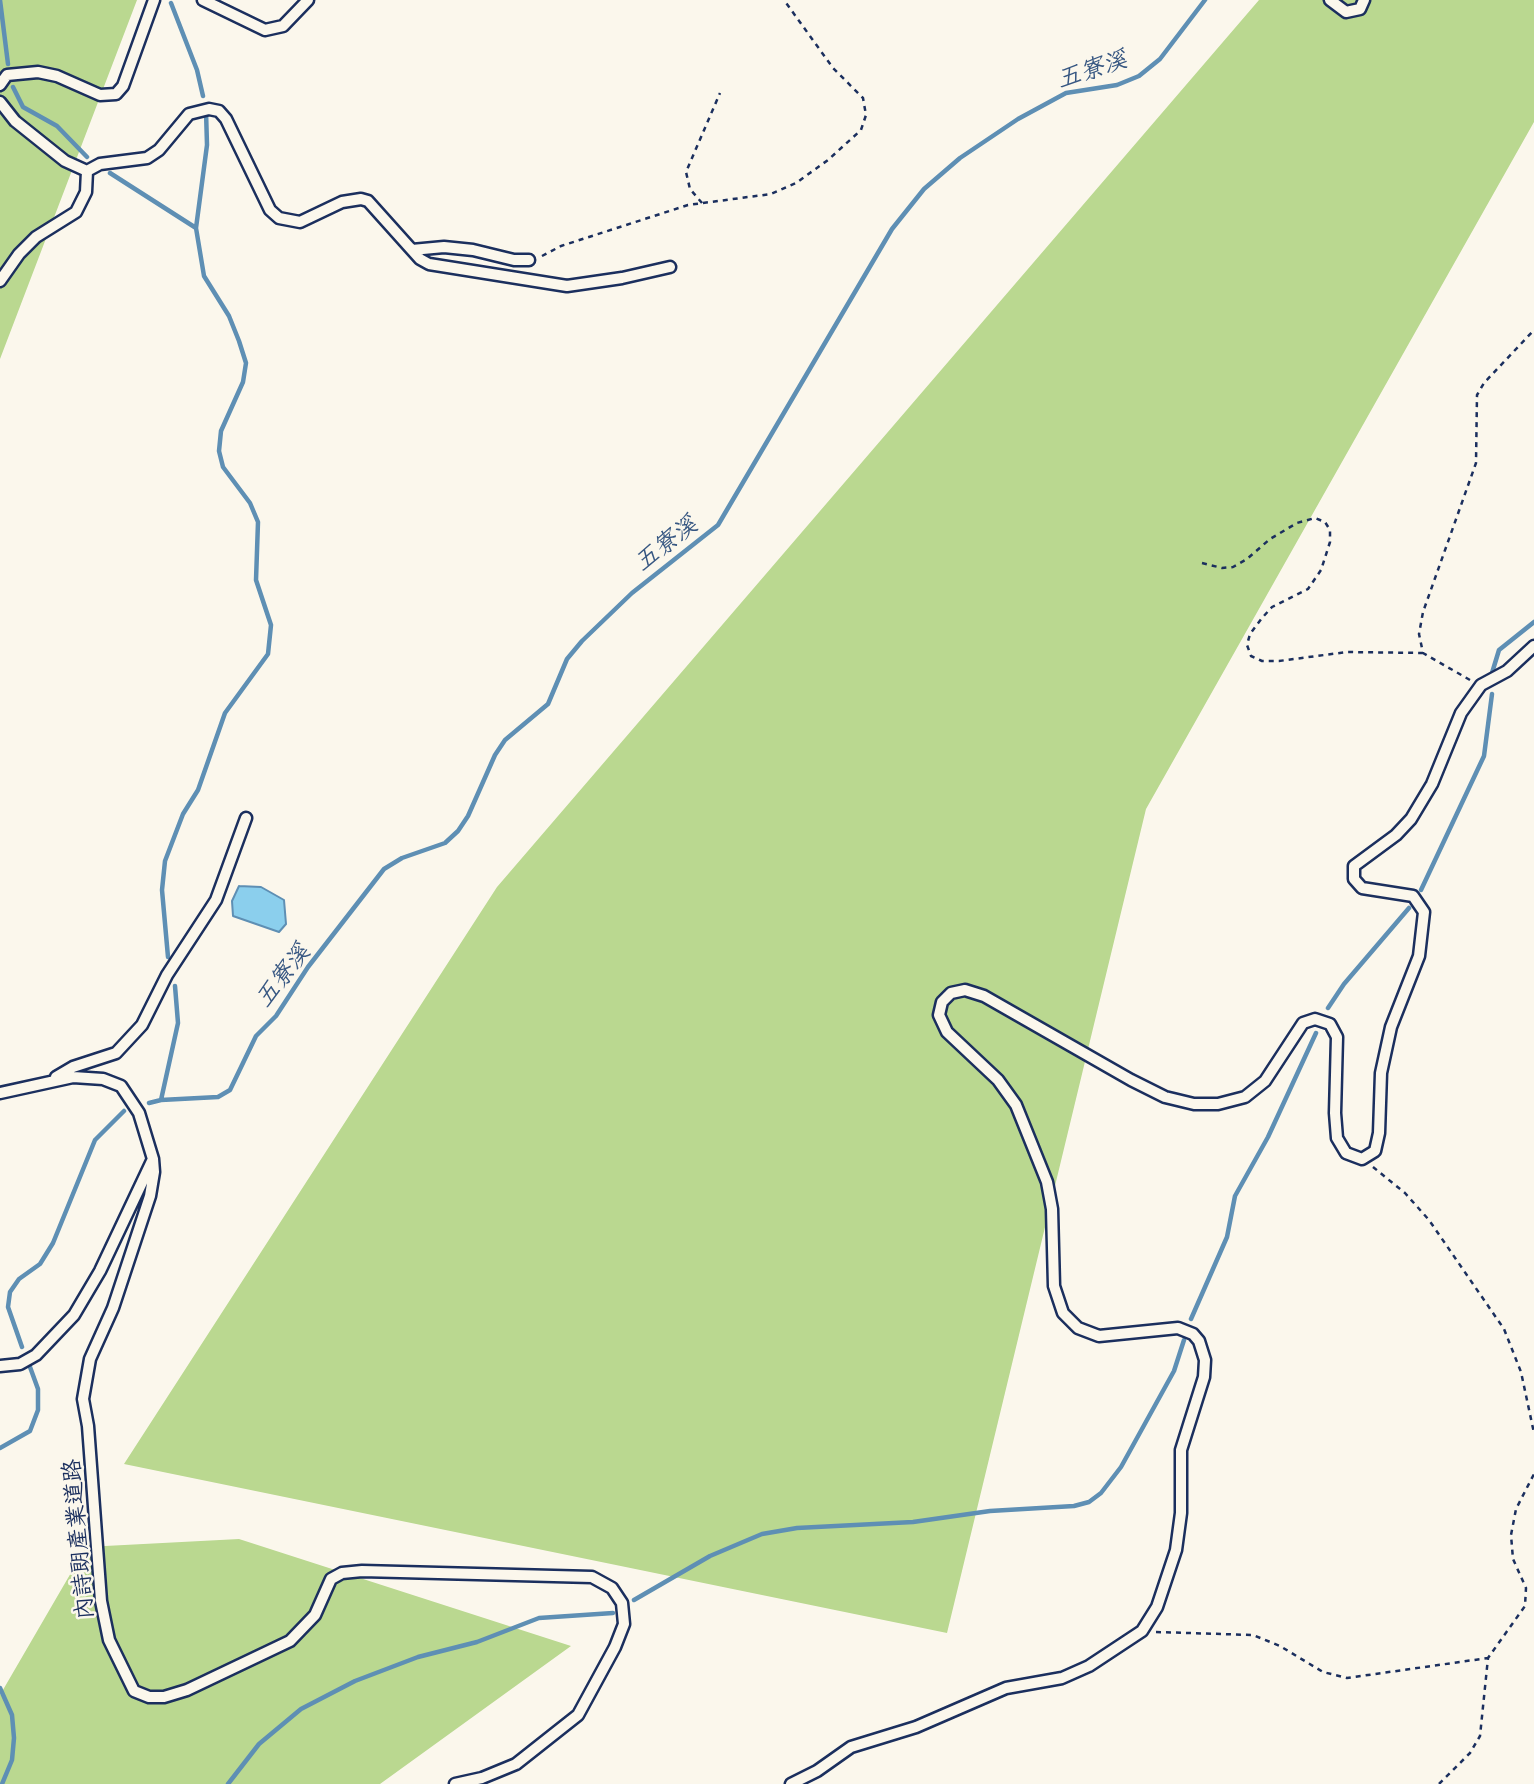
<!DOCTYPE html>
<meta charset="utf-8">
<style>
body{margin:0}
canvas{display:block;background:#fbf7ec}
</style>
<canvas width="1534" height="1784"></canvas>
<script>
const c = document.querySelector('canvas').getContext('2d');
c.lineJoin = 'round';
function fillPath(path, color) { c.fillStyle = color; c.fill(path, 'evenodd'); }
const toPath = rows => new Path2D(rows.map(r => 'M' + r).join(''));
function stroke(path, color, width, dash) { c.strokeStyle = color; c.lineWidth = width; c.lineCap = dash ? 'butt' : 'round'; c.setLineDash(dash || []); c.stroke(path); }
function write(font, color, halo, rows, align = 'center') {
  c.font = font + ' "Comic Neue","LXGW WenKai TC",sans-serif'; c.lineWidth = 5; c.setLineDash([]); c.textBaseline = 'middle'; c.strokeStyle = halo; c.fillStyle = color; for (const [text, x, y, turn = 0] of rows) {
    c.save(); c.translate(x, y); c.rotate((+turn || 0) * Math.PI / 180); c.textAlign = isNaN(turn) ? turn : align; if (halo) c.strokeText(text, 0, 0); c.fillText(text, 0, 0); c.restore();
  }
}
fillPath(toPath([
 [0,0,137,0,0,359],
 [1259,0,1534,0,1534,122,1146,809,947,1633,124,1464,497,887],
 [239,1539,571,1646,380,1784,0,1784,0,1695,86,1547]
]), '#bad890');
const water = toPath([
 [239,886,261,887,284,900,286,924,279,932,233,916,232,901,239,886]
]);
fillPath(water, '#8bcfed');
stroke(water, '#5e8fb4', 2);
stroke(toPath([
 [0,0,8,64],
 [171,3,197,70,203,96],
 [13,87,23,107,57,126,87,157],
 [110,173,196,228,204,276,229,316,239,341,246,363,243,382,221,431,219,451,223,467,250,503,258,522,256,580,271,625,268,654,225,713,198,790,183,814,165,861,162,890,168,957],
 [196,228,207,145,206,111],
 [1492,673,1499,650,1534,622],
 [1421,890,1484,756,1492,694],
 [1328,1008,1344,984,1409,908],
 [161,1100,178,1023,175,986],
 [149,1103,161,1100,218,1097,230,1090,256,1036,276,1016,308,967,384,869,402,858,445,843,458,831,468,816,495,755,505,740,548,704,567,659,582,641,632,593,718,525,892,229,924,189,960,158,1018,119,1066,93,1117,85,1139,76,1160,59,1205,0],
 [1191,1319,1227,1237,1235,1196,1268,1137,1316,1033],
 [22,1347,8,1307,10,1292,19,1279,40,1264,53,1243,95,1140,124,1111],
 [0,1448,30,1431,38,1410,38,1389,30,1367],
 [634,1600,710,1556,762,1534,797,1528,913,1522,990,1511,1074,1506,1089,1502,1101,1493,1121,1467,1174,1371,1184,1340],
 [0,1688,12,1715,14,1738,12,1760,2,1784],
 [228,1784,259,1744,301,1709,355,1681,418,1657,477,1642,539,1618,613,1613]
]), '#5e8fb4', 4.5);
const lane = toPath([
 [203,0,265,30,283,26,308,0],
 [1330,0,1346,12,1360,9,1364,0],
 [0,85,7,75,38,72,57,76,100,95,116,94,123,86,154,0],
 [0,102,15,121,65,161,87,171],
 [87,171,100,164,147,158,159,150,189,114,209,109,219,111,226,119,270,210,279,218,300,222,342,202,361,199,368,201,420,259,429,264,567,286,622,278,670,267],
 [412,250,444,247,473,250,514,260,529,260],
 [0,281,19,254,36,237,76,212,86,192,87,171],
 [56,1077,73,1067,116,1053,142,1025,167,975,216,900,246,818],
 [0,1093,73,1077,103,1079,121,1086,139,1113,153,1159,154,1172,150,1196,113,1308,90,1359,83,1399,88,1426,101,1601,109,1640,134,1691,149,1697,164,1697,187,1690,290,1641,315,1615,331,1579,342,1573,362,1571,592,1577,612,1588,622,1603,624,1624,615,1647,578,1715,516,1764,482,1778,455,1784],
 [0,1366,20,1364,36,1355,74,1315,100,1271,153,1159],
 [791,1784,817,1771,851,1747,916,1727,1006,1688,1062,1678,1089,1666,1142,1631,1157,1607,1176,1550,1181,1513,1181,1450,1204,1377,1205,1360,1199,1341,1193,1334,1178,1328,1099,1336,1078,1328,1063,1313,1054,1286,1052,1209,1047,1182,1016,1105,998,1080,947,1032,939,1015,942,1002,951,993,965,990,984,996,1131,1080,1165,1097,1194,1104,1218,1104,1245,1097,1265,1081,1303,1023,1315,1019,1330,1024,1337,1037,1335,1113,1337,1138,1346,1153,1362,1159,1375,1151,1379,1133,1381,1073,1391,1027,1419,956,1424,912,1413,896,1362,888,1354,879,1354,866,1396,835,1411,819,1432,784,1461,713,1481,685,1507,671,1534,646]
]);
stroke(lane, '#1b2f5e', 15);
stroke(toPath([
 [702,203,690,189,686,172,720,93],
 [542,256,561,246,688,205,771,194,796,183,828,160,861,130,866,115,863,98,833,68,784,0],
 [1202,563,1222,568,1233,567,1247,559,1270,539,1297,523,1315,518,1325,522,1330,530,1330,542,1321,570,1308,589,1272,607,1262,618,1250,634,1247,645,1251,656,1262,661,1279,661,1347,652,1423,653],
 [1470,680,1423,653,1419,634,1423,612,1476,463,1477,395,1484,383,1534,330],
 [1373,1167,1405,1193,1429,1220,1504,1329,1521,1372,1534,1433],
 [1156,1632,1253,1635,1280,1646,1323,1672,1347,1678,1488,1658],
 [1439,1784,1470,1753,1480,1736,1488,1658,1525,1606,1526,1588,1513,1559,1511,1535,1516,1509,1534,1474]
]), '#1b2f5e', 2.5, [5, 5]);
stroke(lane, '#fbf7ec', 10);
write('23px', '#1b2f5e', '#fbf7ec', [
 ["內詩朗產業道路",79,1539,-95]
]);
write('italic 24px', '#375782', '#fbf7ec', [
 ["五寮溪",1092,70,-18],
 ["五寮溪",666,544,-38],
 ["五寮溪",283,976,-52]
]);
</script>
